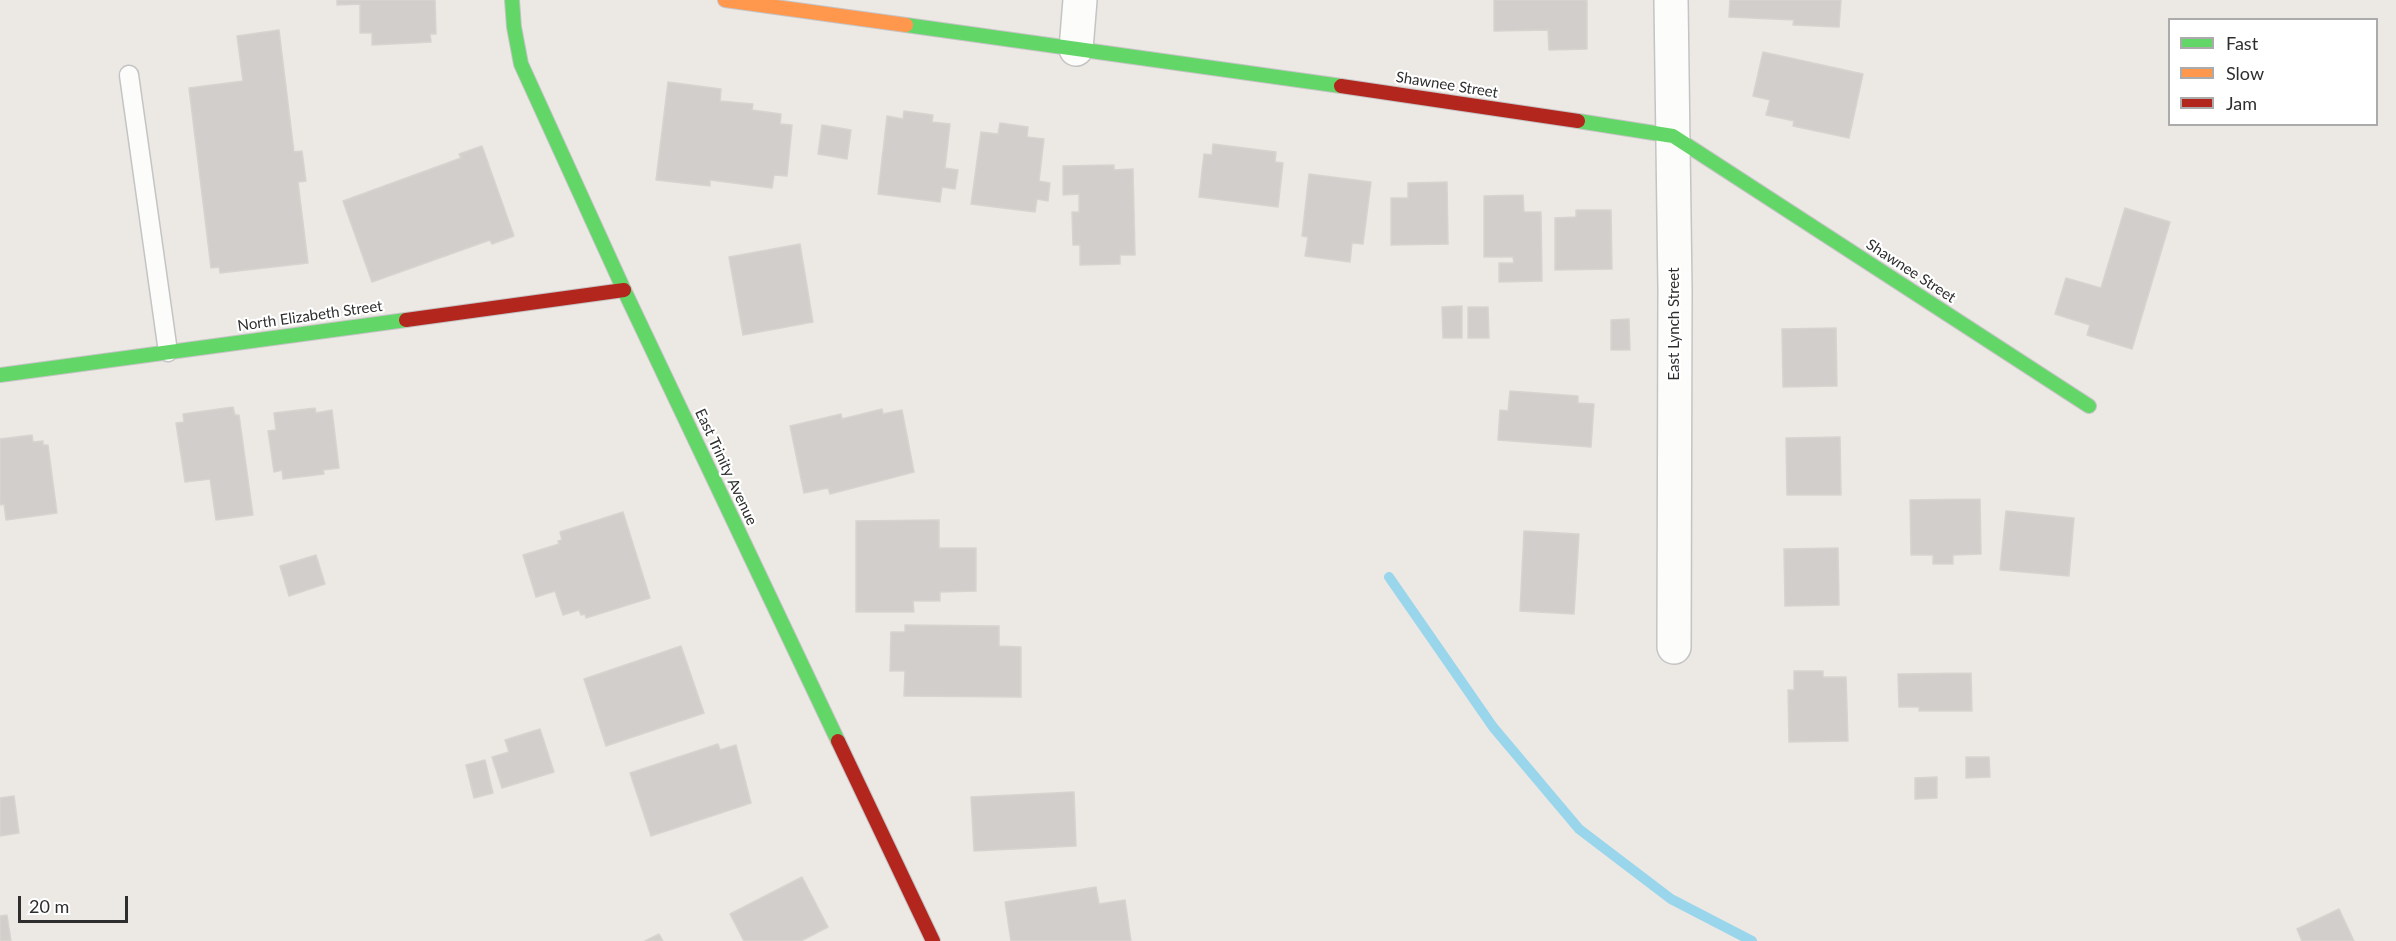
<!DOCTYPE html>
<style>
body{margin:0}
#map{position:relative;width:2396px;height:941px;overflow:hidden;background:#ece8e4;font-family:Lato,sans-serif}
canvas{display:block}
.legend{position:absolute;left:2168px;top:18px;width:210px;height:108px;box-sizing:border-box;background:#fff;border:2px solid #ababab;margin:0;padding:8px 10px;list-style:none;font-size:18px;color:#2e2e2e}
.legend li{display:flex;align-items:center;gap:12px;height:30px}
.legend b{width:30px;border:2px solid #ababab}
.scale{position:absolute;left:18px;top:896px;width:110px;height:27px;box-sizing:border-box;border:3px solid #2e2e2e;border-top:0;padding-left:8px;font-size:18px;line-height:21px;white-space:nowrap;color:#2e2e2e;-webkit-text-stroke:4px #fff;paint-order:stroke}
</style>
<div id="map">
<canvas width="2396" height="941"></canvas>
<ul class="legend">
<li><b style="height:8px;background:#63d668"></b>Fast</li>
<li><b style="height:8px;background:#ff974d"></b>Slow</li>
<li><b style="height:8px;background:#b3261e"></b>Jam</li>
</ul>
<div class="scale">20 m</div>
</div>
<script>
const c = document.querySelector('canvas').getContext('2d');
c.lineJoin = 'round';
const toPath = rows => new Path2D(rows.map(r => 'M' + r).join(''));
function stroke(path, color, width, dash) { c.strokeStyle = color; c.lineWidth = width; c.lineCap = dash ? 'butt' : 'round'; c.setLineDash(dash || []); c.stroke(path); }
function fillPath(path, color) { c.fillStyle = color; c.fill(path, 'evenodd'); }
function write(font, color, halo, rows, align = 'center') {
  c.font = font + ' Lato,sans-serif'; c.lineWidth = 4.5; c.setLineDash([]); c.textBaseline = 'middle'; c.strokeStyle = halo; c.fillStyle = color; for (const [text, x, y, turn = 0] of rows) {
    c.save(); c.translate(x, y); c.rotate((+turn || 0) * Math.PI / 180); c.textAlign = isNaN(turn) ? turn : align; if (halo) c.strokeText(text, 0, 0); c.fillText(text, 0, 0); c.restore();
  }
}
stroke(toPath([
 [1389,577,1493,727,1579,829,1671,899,1752,941]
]), '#99d6ec', 10);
const building = toPath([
 [337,0,435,0,436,34,430,34,431,42,372,45,372,33,360,33,360,4,337,5,337,0],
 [1494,0,1587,0,1587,49,1549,50,1548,30,1494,31,1494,0],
 [1730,0,1841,0,1839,27,1793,25,1794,20,1729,17,1730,0],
 [279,30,294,152,302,151,306,181,298,182,308,263,220,273,219,267,211,268,189,88,243,81,237,36,279,30],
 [1763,52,1863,74,1849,138,1793,126,1794,121,1766,115,1770,100,1753,96,1763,52],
 [668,82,721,89,720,101,753,104,752,110,781,114,780,124,792,125,787,176,774,175,772,188,710,180,710,186,656,180,668,82],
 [904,111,933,115,932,122,950,124,945,168,958,170,955,189,942,187,940,202,878,194,887,116,903,119,904,111],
 [1000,123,1028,127,1027,137,1044,139,1039,181,1050,183,1048,201,1037,199,1035,212,971,204,981,132,998,134,1000,123],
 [822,125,851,130,847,159,818,154,822,125],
 [1213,144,1276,152,1275,162,1283,163,1278,207,1199,197,1204,154,1212,155,1213,144],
 [482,146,514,236,492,244,490,240,372,282,343,201,461,158,459,154,482,146],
 [1114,165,1114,170,1133,169,1135,255,1120,255,1120,264,1080,265,1080,245,1073,245,1072,212,1079,212,1079,194,1063,195,1063,166,1114,165],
 [1309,174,1371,182,1363,244,1352,243,1350,262,1305,256,1308,237,1302,236,1309,174],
 [1447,182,1448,244,1391,245,1391,198,1408,198,1408,183,1447,182],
 [1523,195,1524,212,1541,212,1542,281,1499,282,1499,263,1514,263,1513,257,1484,257,1484,196,1523,195],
 [2125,208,2170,222,2132,349,2087,335,2090,325,2055,314,2066,278,2101,288,2125,208],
 [1576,210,1611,210,1612,269,1555,270,1555,218,1576,217,1576,210],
 [800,244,813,322,743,335,729,257,800,244],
 [1462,306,1462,338,1443,338,1442,307,1462,306],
 [1468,307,1488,307,1489,338,1468,338,1468,307],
 [1629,319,1630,350,1611,350,1611,320,1629,319],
 [1836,328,1837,386,1783,387,1782,329,1836,328],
 [1510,391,1578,396,1578,403,1594,404,1591,447,1498,440,1500,410,1508,411,1510,391],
 [233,407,235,415,239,415,253,515,216,520,210,479,185,482,176,423,184,422,183,414,233,407],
 [315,408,316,413,332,410,339,468,323,470,324,474,283,479,282,470,274,472,268,431,276,430,274,413,315,408],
 [882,409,883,414,902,410,914,472,830,494,828,488,804,493,790,426,841,414,842,419,882,409],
 [32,435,33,442,43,441,43,445,48,445,57,513,6,520,4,504,0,505,0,439,32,435],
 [1840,437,1841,495,1787,495,1786,438,1840,437],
 [1980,499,1981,554,1953,555,1953,564,1933,564,1933,555,1911,555,1910,500,1980,499],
 [2006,511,2074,518,2069,576,2000,570,2006,511],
 [623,512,650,598,586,618,585,614,581,615,579,610,563,615,555,591,536,597,523,555,559,544,558,541,562,540,560,532,623,512],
 [939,520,939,548,976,548,976,591,940,592,940,601,913,601,914,612,856,612,856,521,939,520],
 [1524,531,1579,534,1574,614,1520,611,1524,531],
 [1838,548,1839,605,1785,606,1784,549,1838,548],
 [316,555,325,584,289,596,280,566,316,555],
 [905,625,999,626,999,646,1021,647,1021,697,904,696,905,671,890,671,891,632,905,632,905,625],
 [681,646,704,713,606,746,584,679,681,646],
 [1794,671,1823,671,1823,677,1846,677,1848,741,1789,742,1788,690,1794,690,1794,671],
 [1971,673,1972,711,1919,711,1919,707,1899,707,1898,674,1971,673],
 [540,729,554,772,502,788,492,757,509,752,505,740,540,729],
 [718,744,720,750,736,745,751,803,651,836,630,773,718,744],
 [1966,757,1989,757,1990,777,1966,778,1966,757],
 [485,760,493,793,474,798,466,765,485,760],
 [1937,777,1937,798,1915,799,1915,778,1937,777],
 [1074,792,1076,846,974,851,971,797,1074,792],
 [14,796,19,833,0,836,0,798,14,796],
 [802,877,828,927,801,941,744,941,730,914,802,877],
 [1096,887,1099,904,1125,900,1131,941,1011,941,1005,902,1096,887],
 [2339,909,2354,941,2302,941,2297,929,2339,909],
 [7,915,11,941,0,941,0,916,7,915],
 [659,934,663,941,645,941,659,934]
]);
fillPath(building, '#d1cecb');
stroke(building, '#d7d4d0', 1.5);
const lane = toPath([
 [129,75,168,352]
]);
const street = toPath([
 [1671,0,1675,289,1674,647],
 [1076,49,1080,0]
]);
const fast = toPath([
 [512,0,514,27,521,64,624,290,838,741],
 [906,25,1341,86],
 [1578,121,1673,136,2089,406],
 [0,375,406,320]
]);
const slow = toPath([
 [725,0,906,25]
]);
const jam = toPath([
 [1341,86,1578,121],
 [406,320,624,290],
 [838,741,933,941]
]);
stroke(lane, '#c5c4c5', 21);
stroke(street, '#c5c4c5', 36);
stroke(fast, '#c5c4c5', 16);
stroke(slow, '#c5c4c5', 16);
stroke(jam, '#c5c4c5', 16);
stroke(lane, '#fcfcfb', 18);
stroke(street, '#fcfcfb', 33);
stroke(fast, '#63d668', 14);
stroke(slow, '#ff974d', 14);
stroke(jam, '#b3261e', 14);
write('15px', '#2e2e2e', '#fff', [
 ["Shawnee Street",1447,85,9],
 ["Shawnee Street",1911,271,33],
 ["North Elizabeth Street",310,316,-8],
 ["East Lynch Street",1674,324,-90],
 ["East Trinity Avenue",726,467,65]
]);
</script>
